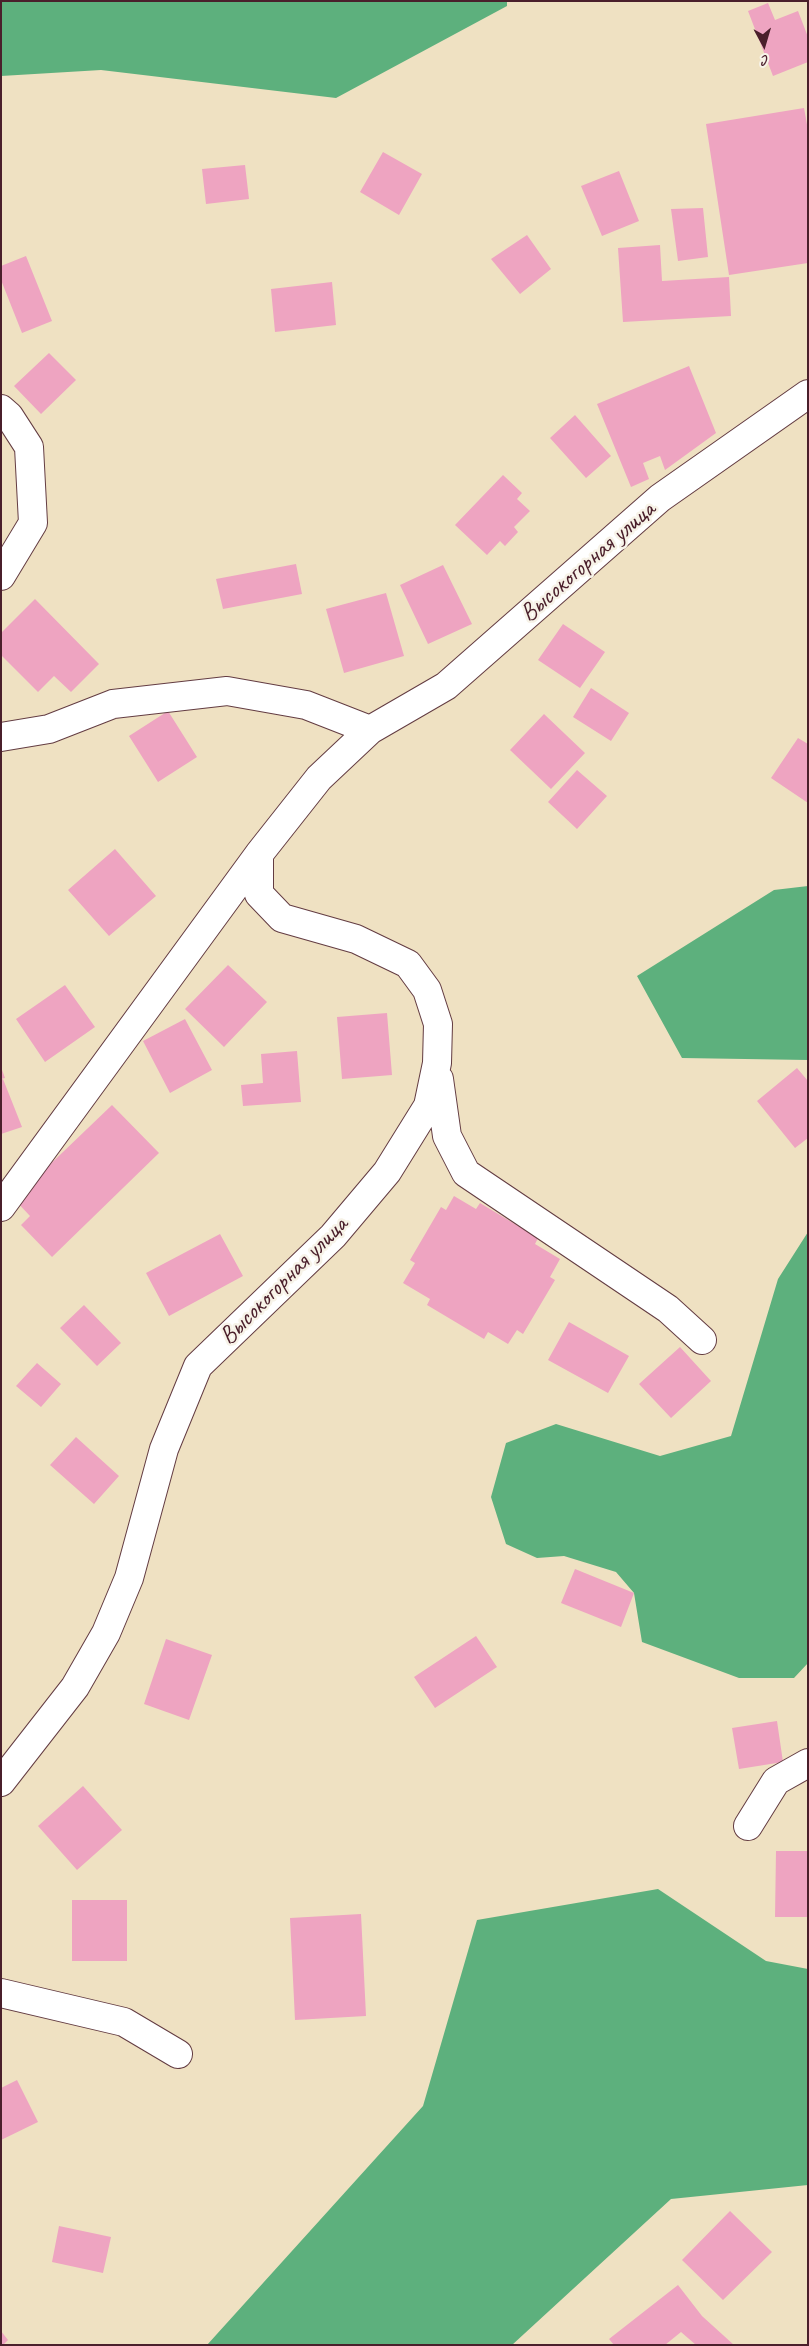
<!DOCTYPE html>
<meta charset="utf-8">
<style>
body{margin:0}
#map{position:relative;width:809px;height:2346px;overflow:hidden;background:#efe1c2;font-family:Caveat,sans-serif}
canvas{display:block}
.frame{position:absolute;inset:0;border:2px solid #4a1f2b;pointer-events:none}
.north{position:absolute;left:739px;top:20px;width:50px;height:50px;-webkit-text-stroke:4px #f7f3e8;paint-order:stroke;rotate:174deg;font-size:14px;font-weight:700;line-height:20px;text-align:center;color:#4a1f2b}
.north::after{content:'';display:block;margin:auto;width:18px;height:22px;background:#4a1f2b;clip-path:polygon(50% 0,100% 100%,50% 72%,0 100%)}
</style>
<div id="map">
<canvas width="809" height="2346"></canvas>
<div class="frame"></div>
<div class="north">С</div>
</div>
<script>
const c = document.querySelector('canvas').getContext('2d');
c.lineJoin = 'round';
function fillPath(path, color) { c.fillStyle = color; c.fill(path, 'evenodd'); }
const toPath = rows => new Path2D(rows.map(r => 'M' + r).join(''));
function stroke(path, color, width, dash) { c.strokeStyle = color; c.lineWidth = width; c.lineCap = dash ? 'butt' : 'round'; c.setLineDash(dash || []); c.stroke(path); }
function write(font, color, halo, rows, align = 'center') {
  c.font = font + ' Caveat,sans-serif'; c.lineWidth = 5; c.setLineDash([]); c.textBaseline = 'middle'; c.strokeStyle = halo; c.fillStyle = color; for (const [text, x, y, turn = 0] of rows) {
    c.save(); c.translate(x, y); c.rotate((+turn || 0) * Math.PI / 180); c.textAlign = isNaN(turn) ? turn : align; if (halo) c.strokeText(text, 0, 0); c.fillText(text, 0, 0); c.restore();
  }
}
fillPath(toPath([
 [1,1,507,1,507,6,336,98,101,70,1,76],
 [808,886,808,1060,682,1058,637,976,774,890],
 [808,1232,808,1663,794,1678,739,1678,642,1642,634,1593,616,1572,564,1556,537,1558,506,1544,491,1497,506,1443,556,1424,660,1456,731,1436,778,1279],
 [658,1889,766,1961,808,1969,808,2185,671,2199,512,2345,207,2345,423,2106,477,1920]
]), '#5db07d');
fillPath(toPath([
 [768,3,775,20,798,11,808,37,808,62,773,76,748,11],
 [804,108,808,130,808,263,729,275,706,124],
 [383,152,422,174,399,215,360,192],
 [245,165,249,199,206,204,202,169],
 [619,171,639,221,602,236,581,186],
 [703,208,708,257,678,261,671,209],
 [527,235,551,269,520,294,491,259],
 [660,245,662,281,729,277,731,316,623,322,618,248],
 [26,256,52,321,22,333,1,280,1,266],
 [332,282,336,325,275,332,271,289],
 [49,353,76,380,41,414,14,386],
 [689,366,716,433,665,470,660,456,643,463,649,479,631,487,597,404],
 [575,415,611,456,586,478,550,438],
 [503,475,522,493,517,499,530,511,514,527,518,532,505,546,500,541,487,555,455,525],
 [296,564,302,594,223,609,216,579],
 [443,565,472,624,428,644,400,585],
 [386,593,404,656,344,673,326,609],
 [35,599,99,664,71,692,54,676,38,692,1,655,1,633],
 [563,624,605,652,580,688,538,660],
 [591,688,629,713,611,741,573,717],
 [168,711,197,757,158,782,129,736],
 [544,714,585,753,551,789,510,750],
 [798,738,808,744,808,803,771,778],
 [577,770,607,796,577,829,548,802],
 [115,849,156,896,109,936,68,890],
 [228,965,267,1002,224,1047,185,1009],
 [65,985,95,1027,45,1062,16,1019],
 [387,1013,392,1075,342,1079,337,1017],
 [185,1019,212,1070,170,1093,143,1041],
 [297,1051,301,1102,243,1106,241,1085,263,1083,261,1054],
 [1,1067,5,1078,1,1079],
 [797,1068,808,1081,808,1138,795,1148,757,1101],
 [3,1079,22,1127,1,1134,1,1080],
 [112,1105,159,1153,52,1257,21,1225,30,1216,14,1199],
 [454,1196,476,1209,480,1203,538,1238,535,1244,560,1259,550,1277,555,1280,523,1334,517,1330,508,1344,488,1332,484,1339,427,1305,430,1299,403,1283,415,1263,410,1260,441,1207,446,1210],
 [220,1234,243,1276,169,1316,146,1273],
 [84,1305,121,1343,97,1366,60,1328],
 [569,1322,629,1356,608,1393,548,1360],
 [680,1347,711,1381,671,1418,639,1384],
 [37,1363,61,1384,41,1407,16,1386],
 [76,1437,119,1476,94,1504,50,1465],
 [575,1569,634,1593,621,1627,561,1603],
 [476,1636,497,1667,435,1708,414,1677],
 [166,1639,212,1655,189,1720,144,1704],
 [777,1721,783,1762,739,1769,732,1728],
 [83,1786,122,1830,77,1870,38,1826],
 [776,1851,808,1851,808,1917,775,1917],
 [72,1900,127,1900,127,1961,72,1961],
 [361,1914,366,2016,295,2020,290,1918],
 [17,2080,38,2122,1,2140,1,2088],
 [730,2211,772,2252,723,2300,682,2260],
 [59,2226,111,2237,103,2273,52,2262],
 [678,2285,702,2316,734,2345,696,2345,681,2332,665,2345,614,2345,609,2339],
 [1,2331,8,2340,3,2345,1,2345]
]), '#eea4c1');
const minor = toPath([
 [1,409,9,416,29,447,33,523,1,576],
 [1,737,49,729,113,704,227,691,306,705,370,730],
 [439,1079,447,1136,466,1173,668,1309,702,1340],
 [1,1207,259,854],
 [1,1782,75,1687,106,1633,129,1578,164,1449,198,1366,333,1236,387,1172,428,1106,437,1063,438,1024,427,990,408,964,356,939,282,918,259,894,259,854,319,778,370,730,446,686,660,498,808,394],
 [748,1826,776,1781,808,1763],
 [1,1993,124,2022,178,2054]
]);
stroke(minor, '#633c42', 30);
stroke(minor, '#fff', 28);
write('25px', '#4a1f2b', '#f7f3e8', [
 ["Высокогорная улица",588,562,-41],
 ["Высокогорная улица",284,1281,-45]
]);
</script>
